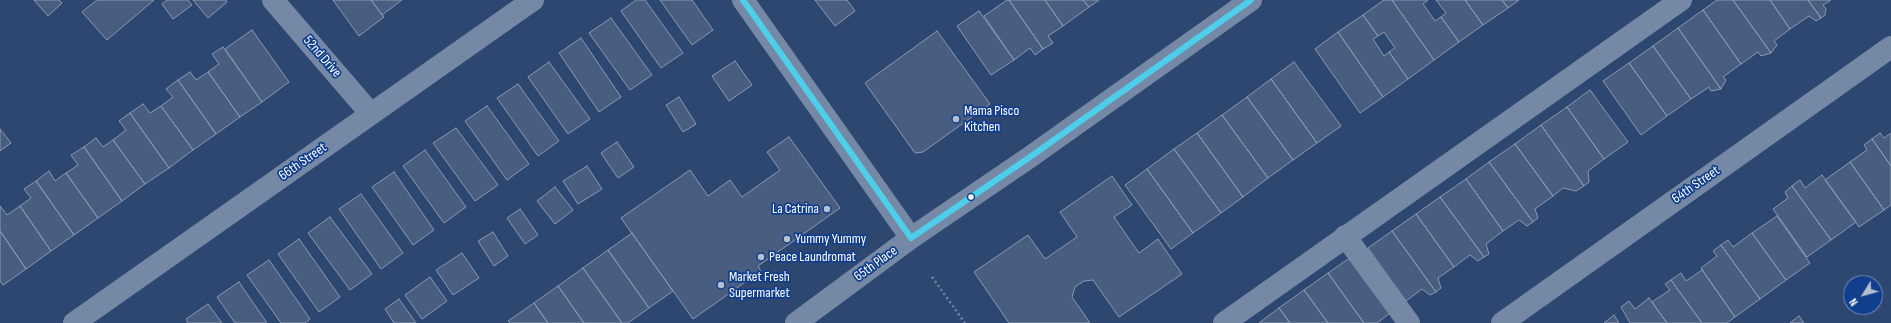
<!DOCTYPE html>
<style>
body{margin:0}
#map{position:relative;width:1891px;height:323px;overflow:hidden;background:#2e4771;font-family:"Sofia Sans Condensed",sans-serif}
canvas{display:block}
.north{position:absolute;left:1843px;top:275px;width:40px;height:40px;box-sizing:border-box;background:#113f8e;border:1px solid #708cbb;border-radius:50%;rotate:233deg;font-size:11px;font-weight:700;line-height:16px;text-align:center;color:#fff}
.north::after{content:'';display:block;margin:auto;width:14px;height:18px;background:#b6bfcd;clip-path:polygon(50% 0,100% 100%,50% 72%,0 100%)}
</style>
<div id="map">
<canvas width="1891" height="323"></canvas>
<div class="north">N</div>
</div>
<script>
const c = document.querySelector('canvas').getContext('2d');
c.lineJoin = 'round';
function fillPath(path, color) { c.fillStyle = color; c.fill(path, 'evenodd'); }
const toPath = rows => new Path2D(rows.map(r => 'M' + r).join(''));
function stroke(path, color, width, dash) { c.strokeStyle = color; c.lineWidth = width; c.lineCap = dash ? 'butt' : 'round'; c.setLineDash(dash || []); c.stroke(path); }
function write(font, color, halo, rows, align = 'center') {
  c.font = font + ' "Sofia Sans Condensed",sans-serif'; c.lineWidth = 3.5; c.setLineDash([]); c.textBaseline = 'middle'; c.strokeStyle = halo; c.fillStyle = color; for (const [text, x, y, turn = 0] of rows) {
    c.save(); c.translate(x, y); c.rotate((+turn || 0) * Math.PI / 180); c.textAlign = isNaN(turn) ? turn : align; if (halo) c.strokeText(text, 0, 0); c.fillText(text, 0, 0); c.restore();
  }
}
const building = toPath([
 [34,0,59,0,62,3,48,16,34,0],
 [97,0,154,0,107,40,82,12,97,0],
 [167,0,188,0,192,5,173,19,162,4,167,0],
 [193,0,226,0,227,2,208,18,193,0],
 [333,0,371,0,384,17,359,36,333,0],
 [371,0,402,0,382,15,371,0],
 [636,0,645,0,683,53,661,68,621,11,636,0],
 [660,0,692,0,713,30,692,45,660,0],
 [815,0,847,0,855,11,835,26,815,0],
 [1007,0,1009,0,1043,49,1035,55,1030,48,1014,60,984,16,1007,0],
 [1009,0,1045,0,1063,26,1048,36,1053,43,1043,49,1009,0],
 [1045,0,1083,0,1089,7,1063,26,1045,0],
 [1083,0,1099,0,1089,7,1083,0],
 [1384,0,1392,0,1434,60,1408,79,1389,52,1395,48,1384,32,1378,36,1363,15,1384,0],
 [1392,0,1428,0,1423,4,1435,21,1441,17,1459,42,1434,60,1392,0],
 [1436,0,1465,0,1483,25,1459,42,1441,17,1446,13,1436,0],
 [1465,0,1502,0,1508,8,1483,25,1465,0],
 [1502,0,1519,0,1508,8,1502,0],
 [1717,0,1733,0,1771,53,1761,56,1758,52,1741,64,1703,10,1717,0],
 [1733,0,1770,0,1790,29,1774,41,1777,45,1771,53,1733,0],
 [1770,0,1808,0,1821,18,1816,21,1809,16,1790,29,1770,0],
 [1808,0,1831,0,1823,5,1826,9,1825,15,1821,18,1808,0],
 [1703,10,1741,64,1723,77,1726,80,1721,89,1678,28,1703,10],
 [979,11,1014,60,991,75,957,26,979,11],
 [1363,15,1378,36,1373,39,1384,56,1389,52,1408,79,1383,97,1338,32,1363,15],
 [611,18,652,75,630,90,589,33,611,18],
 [1678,28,1721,89,1711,91,1709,87,1691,99,1653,46,1678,28],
 [252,30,289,82,262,102,225,49,252,30],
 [937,31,990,104,923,152,915,153,865,83,937,31],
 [1338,32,1383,97,1360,113,1315,49,1338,32],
 [581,38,621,97,599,112,559,53,581,38],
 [1653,46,1691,99,1667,116,1629,63,1653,46],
 [223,47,262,102,240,117,208,72,219,64,212,54,223,47],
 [735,61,752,85,729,101,712,76,735,61],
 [549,62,590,119,568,134,528,77,549,62],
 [1294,62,1341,126,1317,143,1271,79,1294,62],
 [1629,63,1667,116,1641,135,1603,81,1629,63],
 [190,72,196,80,208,72,240,117,216,134,178,80,190,72],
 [1271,79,1317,143,1293,160,1247,97,1271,79],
 [178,80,216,134,193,150,161,106,173,97,166,89,178,80],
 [518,84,559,141,538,156,497,98,518,84],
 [1590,90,1628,142,1604,159,1567,107,1590,90],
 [679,97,696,124,683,132,666,105,679,97],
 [1247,97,1293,160,1268,178,1222,115,1247,97],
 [143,104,150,113,161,106,193,150,169,168,130,113,143,104],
 [487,106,529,164,507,180,465,121,487,106],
 [1567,107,1604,159,1588,171,1589,182,1584,186,1541,125,1567,107],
 [130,113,169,168,145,184,113,140,126,130,119,121,130,113],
 [1222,115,1268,178,1243,197,1197,133,1222,115],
 [1541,125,1584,186,1576,191,1563,188,1553,196,1515,144,1541,125],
 [456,128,498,185,475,201,433,143,456,128],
 [0,129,11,143,0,151,0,129],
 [1197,133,1243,197,1221,213,1174,149,1197,133],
 [1880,133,1884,138,1891,133,1891,166,1872,139,1880,133],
 [789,137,840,208,758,266,761,271,693,319,621,218,690,170,708,196,730,180,742,197,780,170,767,152,789,137],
 [96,138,103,147,113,140,145,184,122,201,84,147,96,138],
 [1872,139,1891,166,1891,205,1884,210,1850,162,1867,150,1864,145,1872,139],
 [617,142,634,167,618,178,601,153,617,142],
 [1515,144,1553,196,1535,209,1538,218,1533,222,1489,162,1515,144],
 [84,147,122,201,98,218,66,173,78,165,71,155,84,147],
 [1174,149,1221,213,1193,233,1147,169,1174,149],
 [425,150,466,207,444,223,403,166,425,150],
 [1489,162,1533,222,1527,226,1519,220,1503,231,1466,179,1489,162],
 [1850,162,1884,210,1859,227,1825,180,1850,162],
 [587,166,602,189,578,204,563,181,587,166],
 [1147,169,1193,233,1171,249,1125,185,1147,169],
 [49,171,55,181,66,173,98,218,74,235,36,181,49,171],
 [394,172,434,230,413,245,372,187,394,172],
 [1822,175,1856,222,1831,240,1792,186,1800,180,1805,188,1822,175],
 [1112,176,1132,205,1114,217,1139,253,1158,239,1182,274,1119,317,1093,280,1084,281,1075,287,1072,297,1090,323,1009,323,974,272,1028,235,1045,259,1077,237,1060,212,1112,176],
 [1466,179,1503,231,1486,244,1489,254,1484,257,1440,197,1466,179],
 [36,181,74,235,51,251,20,206,31,198,24,189,36,181],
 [1792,186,1831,240,1807,257,1773,209,1788,198,1785,192,1792,186],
 [555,187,573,210,555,224,537,201,555,187],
 [361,194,403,253,381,269,339,209,361,194],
 [1440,197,1484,257,1478,261,1470,255,1454,267,1416,214,1440,197],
 [0,206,7,215,20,206,51,251,26,269,0,231,0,206],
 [520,209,538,235,525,244,507,218,520,209],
 [1416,214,1454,267,1438,278,1441,288,1436,292,1392,231,1416,214],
 [1777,216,1810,263,1786,280,1752,233,1777,216],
 [330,217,372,274,350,290,308,233,330,217],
 [0,231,26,269,3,285,0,281,0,231],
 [1392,231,1436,292,1430,295,1422,289,1406,301,1368,248,1392,231],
 [493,232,508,256,494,266,478,241,493,232],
 [632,233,673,291,649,308,608,250,632,233],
 [1752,233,1786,280,1760,299,1721,245,1728,240,1733,247,1752,233],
 [299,239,340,297,319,312,278,254,299,239],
 [1721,245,1760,299,1735,317,1701,268,1717,256,1713,251,1721,245],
 [608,250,649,308,628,323,622,323,583,268,608,250],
 [462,253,479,278,453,295,436,270,462,253],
 [1354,255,1394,310,1377,323,1364,323,1328,273,1354,255],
 [269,260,310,319,305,323,281,323,247,275,269,260],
 [583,268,622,323,584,323,558,286,583,268],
 [1702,270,1735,317,1727,323,1702,323,1671,280,1681,273,1686,281,1702,270],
 [1328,273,1364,323,1328,323,1304,290,1328,273],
 [430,277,447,301,422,319,405,295,430,277],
 [1671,280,1702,323,1667,323,1652,302,1670,290,1665,284,1671,280],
 [239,282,267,323,235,323,217,297,239,282],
 [558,286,584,323,548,323,534,303,558,286],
 [1304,290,1328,323,1290,323,1279,308,1304,290],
 [1649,298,1667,323,1630,323,1621,307,1629,301,1635,309,1649,298],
 [399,299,416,323,394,323,385,309,399,299],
 [534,303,548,323,510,323,508,321,534,303],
 [208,304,222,323,188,323,186,319,208,304],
 [1279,308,1290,323,1259,323,1279,308],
 [1614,315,1619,323,1604,323,1614,315],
 [1799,316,1804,323,1790,323,1799,316]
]);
fillPath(building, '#485d7f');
stroke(building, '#899ab4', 1);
stroke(toPath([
 [932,277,965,323]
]), '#7588a5', 2.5, [2, 3]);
stroke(toPath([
 [273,0,371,114],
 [743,0,911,238],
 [1345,236,1409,323],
 [74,323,533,0],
 [796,323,911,238,1030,157,1251,0],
 [1224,323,1681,0],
 [1502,323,1891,47]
]), '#7588a5', 22);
stroke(toPath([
 [743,0,911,238],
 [911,238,1030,157,1251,0]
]), '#4dcfeb', 6);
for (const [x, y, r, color] of [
 [956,119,4,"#b6bfcd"],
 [971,197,3.5,"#fff"],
 [827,209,4,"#b6bfcd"],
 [787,239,4,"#b6bfcd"],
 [761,257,4,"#b6bfcd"],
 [721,285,4,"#b6bfcd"]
]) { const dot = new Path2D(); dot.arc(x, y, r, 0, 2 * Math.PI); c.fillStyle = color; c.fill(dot); stroke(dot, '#113f8e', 1.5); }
write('14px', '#fff', '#113f8e', [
 ["52nd Drive",322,57,49],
 ["66th Street",303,162,-35],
 ["64th Street",1696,185,-35],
 ["65th Place",876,264,-36]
]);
write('14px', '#fff', '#113f8e', [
 ["Mama Pisco",964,111],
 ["Kitchen",964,127],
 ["La Catrina",819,209,"right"],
 ["Yummy Yummy",795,239],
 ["Peace Laundromat",769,257],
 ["Market Fresh",729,277],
 ["Supermarket",729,293]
], 'left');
</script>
